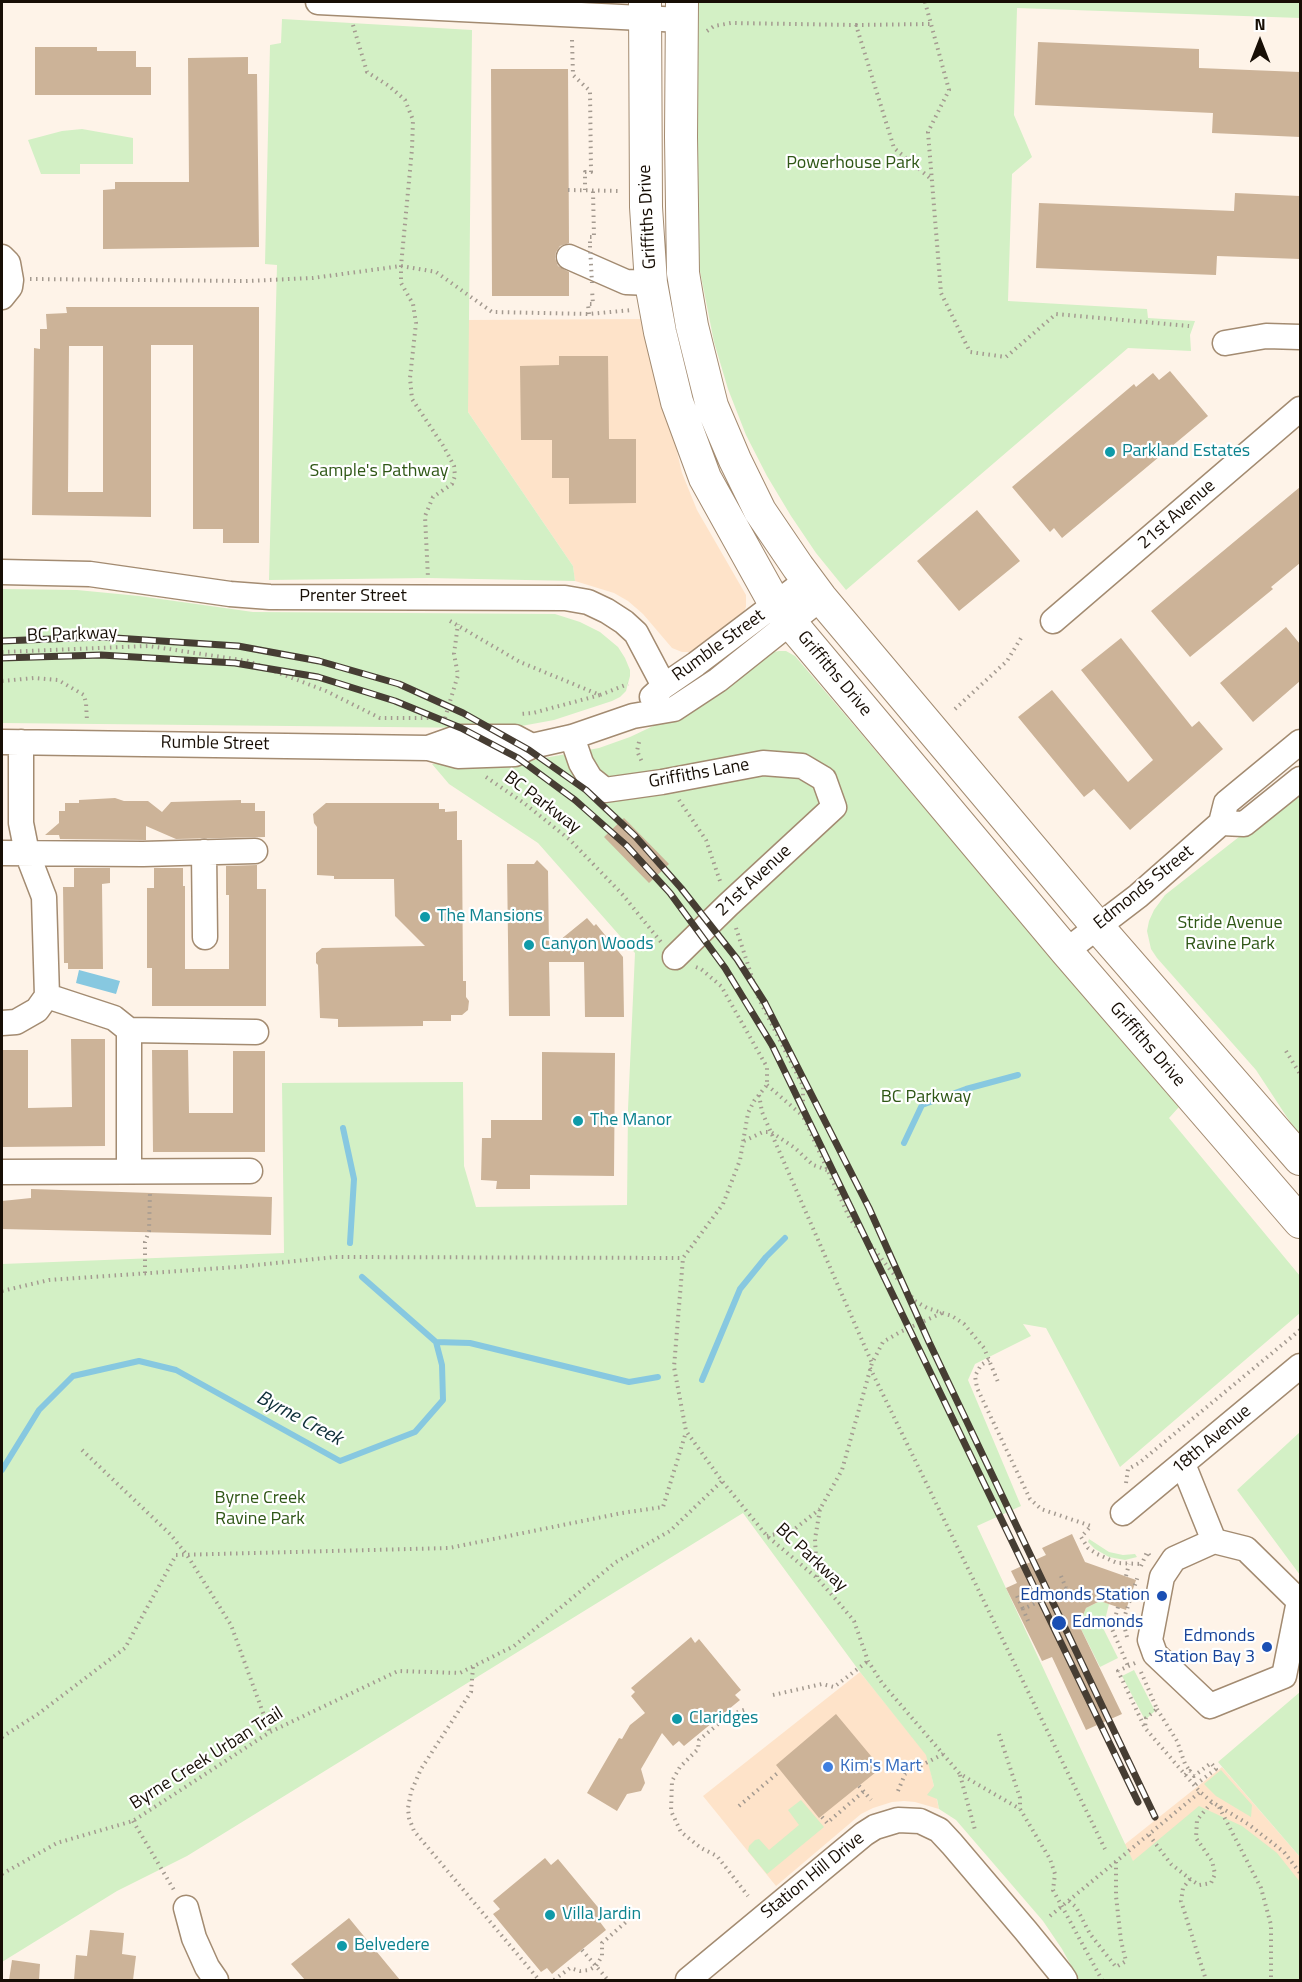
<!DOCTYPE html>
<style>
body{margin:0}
#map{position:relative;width:1302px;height:1982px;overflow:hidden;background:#fef3e8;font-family:"Titillium Web",sans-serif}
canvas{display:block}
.frame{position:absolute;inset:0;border:3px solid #170e05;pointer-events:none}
.north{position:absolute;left:1230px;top:12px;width:60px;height:60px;-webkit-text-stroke:4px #fff;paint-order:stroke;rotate:0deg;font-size:16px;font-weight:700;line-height:24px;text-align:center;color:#170e05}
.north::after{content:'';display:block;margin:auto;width:21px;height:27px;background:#170e05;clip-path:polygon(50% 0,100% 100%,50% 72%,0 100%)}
</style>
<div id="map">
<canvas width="1302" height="1982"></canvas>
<div class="frame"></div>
<div class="north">N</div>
</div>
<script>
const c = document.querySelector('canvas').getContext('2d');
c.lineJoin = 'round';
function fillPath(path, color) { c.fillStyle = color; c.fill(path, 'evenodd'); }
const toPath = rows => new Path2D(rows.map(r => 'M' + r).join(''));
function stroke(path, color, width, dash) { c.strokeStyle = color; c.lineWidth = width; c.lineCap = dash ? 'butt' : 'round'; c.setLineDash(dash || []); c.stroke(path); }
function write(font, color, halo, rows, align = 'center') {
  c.font = font + ' "Titillium Web",sans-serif'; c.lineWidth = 4.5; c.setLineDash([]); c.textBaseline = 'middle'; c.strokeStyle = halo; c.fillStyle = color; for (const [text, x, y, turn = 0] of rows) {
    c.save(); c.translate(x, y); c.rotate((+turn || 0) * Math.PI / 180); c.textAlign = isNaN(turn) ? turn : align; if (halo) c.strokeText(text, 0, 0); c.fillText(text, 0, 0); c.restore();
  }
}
fillPath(toPath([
 [646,319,682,473,697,510,746,595,746,607,742,616,694,652,682,652,672,648,643,614,628,601,614,593,575,581,573,566,468,412,468,320],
 [860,1672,927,1755,939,1809,915,1802,904,1801,892,1802,873,1808,861,1814,776,1886,703,1796],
 [1222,1767,1300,1857,1300,1980,1197,1980,1124,1845]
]), '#fee3c9');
fillPath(toPath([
 [694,2,1300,2,1300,18,1017,8,1014,115,1032,157,1012,174,1008,301,1147,309,1148,318,1195,321,1190,335,1191,351,1128,348,846,590,816,553,791,516,767,476,746,435,728,389,714,342,696,251],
 [282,19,472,30,468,412,573,566,575,581,428,578,269,580,277,265,265,264,270,45,281,43],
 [82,129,133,138,133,164,80,164,80,174,41,174,28,140,62,131],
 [2,589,77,590,139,596,253,612,555,614,580,622,600,632,618,647,625,658,630,670,630,676,626,691,620,697,612,701,554,720,516,727,482,728,2,723],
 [779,651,786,651,795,656,1179,1107,1169,1118,1300,1276,1300,1313,1120,1467,1046,1328,1023,1324,1031,1336,975,1364,968,1380,1021,1506,977,1526,1133,1861,1199,1806,1242,1826,1277,1853,1300,1882,1300,1980,1079,1980,1062,1949,1043,1921,956,1820,939,1809,937,1799,927,1795,934,1786,926,1755,860,1672,743,1513,187,1856,117,1891,2,1962,2,1264,284,1253,282,1083,463,1082,464,1166,476,1207,627,1205,628,1109,635,953,538,843,449,784,432,764,517,763,599,748,630,737,687,710,769,653],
 [1300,789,1300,1137,1256,1070,1157,958,1151,949,1147,931,1149,921,1154,910,1165,895],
 [1300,1432,1300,1575,1237,1490],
 [1089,1539,1109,1552,1123,1555,1135,1554,1137,1557,1125,1560,1109,1557,1095,1549,1088,1542],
 [1100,1601,1109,1604,1103,1628,1118,1658,1100,1667,1079,1625,1086,1608],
 [1134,1670,1155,1711,1145,1720,1122,1676],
 [1300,1692,1300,1857,1218,1762],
 [1221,1770,1252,1805,1251,1817,1216,1796,1204,1784],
 [801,1800,824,1827,767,1874,748,1851,749,1846,755,1840,759,1839,769,1850,799,1825,788,1810]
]), '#d3f0c5');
fillPath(toPath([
 [79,970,120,981,116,994,76,983]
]), '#87c8e0');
stroke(toPath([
 [343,1128,354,1179,350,1243],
 [904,1143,922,1105,966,1089,1018,1075],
 [362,1277,436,1342],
 [702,1380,740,1289,766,1257,785,1238],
 [2,1470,39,1410,73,1376,139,1361,176,1370,340,1461,415,1432,443,1400,442,1365,436,1342,470,1343,629,1382,658,1377]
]), '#87c8e0', 6);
fillPath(toPath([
 [1038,42,1199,49,1199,68,1300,72,1300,137,1212,133,1213,113,1035,105],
 [35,47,97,47,97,51,136,51,136,67,151,67,151,95,35,95],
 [248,57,248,74,257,74,259,247,103,249,103,190,115,189,115,182,189,182,188,58],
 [491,69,568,69,569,243,560,246,556,252,555,258,558,266,569,272,569,296,492,296],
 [1235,193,1300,196,1300,259,1217,256,1216,275,1036,268,1039,203,1234,211],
 [66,307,259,307,259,543,223,543,223,529,193,529,193,345,151,345,151,517,32,515,34,348,40,349,40,329,47,329,46,314,67,313],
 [69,346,103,346,103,492,68,492],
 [559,356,608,356,609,439,636,439,636,503,569,504,569,478,552,478,552,440,521,440,520,366,559,365],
 [1170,371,1208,416,1062,538,1054,528,1050,532,1012,487,1134,384,1136,387,1153,373,1159,380],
 [1300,487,1300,563,1271,587,1273,589,1190,657,1151,611],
 [977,510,1020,561,959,611,917,561],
 [1286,627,1300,644,1300,681,1253,722,1220,683],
 [1121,638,1192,727,1199,721,1223,749,1130,830,1094,789,1084,797,1018,717,1052,690,1128,782,1153,760,1081,670],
 [115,798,124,801,148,801,162,812,171,802,241,800,241,803,255,803,255,811,265,811,265,837,176,839,146,826,146,840,60,839,59,835,45,835,59,823,59,811,65,811,65,803,79,803,79,800],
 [326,803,439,803,439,809,445,809,445,812,457,811,457,840,462,840,463,981,466,981,466,997,469,1001,468,1010,462,1015,451,1015,451,1021,423,1021,423,1026,338,1027,338,1019,320,1018,318,965,316,963,316,953,322,948,425,946,395,916,394,879,334,879,334,876,317,875,317,827,314,823,313,814],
 [624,818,669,864,649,883,604,837],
 [537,860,548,871,549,949,587,918,594,926,596,924,623,957,624,1017,585,1017,584,962,549,962,550,1016,509,1016,507,864,534,864],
 [257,865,257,889,266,889,266,1006,152,1006,152,968,147,968,147,888,154,888,154,868,183,868,183,886,185,886,185,969,229,969,229,895,226,895,226,866],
 [74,868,110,868,110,883,102,884,103,969,68,969,68,963,64,963,63,887,74,887],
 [71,1039,105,1039,105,1146,2,1147,2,1050,28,1050,28,1108,72,1107],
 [152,1050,188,1050,189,1113,233,1113,233,1051,265,1051,265,1152,153,1152],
 [542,1052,615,1053,614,1176,530,1175,530,1189,496,1189,497,1181,481,1180,482,1138,491,1138,491,1120,542,1120],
 [31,1189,272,1197,271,1235,2,1229,2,1201,31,1198],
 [1072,1534,1085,1562,1136,1580,1126,1610,1100,1601,1086,1608,1079,1625,1122,1714,1086,1730,1052,1657,1042,1661,1006,1588,1017,1583,1011,1571,1046,1555,1042,1548],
 [691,1637,695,1643,699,1639,741,1690,735,1695,740,1700,684,1746,679,1741,673,1746,662,1733,641,1769,645,1783,641,1791,627,1794,617,1811,587,1793,619,1738,622,1739,630,1725,645,1713,631,1696,635,1692,631,1688],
 [836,1714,881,1768,819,1818,776,1765],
 [545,1858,551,1865,558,1859,606,1917,600,1922,606,1930,552,1974,547,1968,541,1972,493,1914,500,1909,493,1901],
 [349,1918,358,1929,400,1980,305,1980,291,1964],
 [90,1930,124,1933,122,1954,136,1956,133,1980,74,1980,76,1955,87,1956],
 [12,1960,40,1964,39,1980,9,1980]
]), '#ccb398');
const minor = toPath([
 [318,2,682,20],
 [2,257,8,263,11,280,10,287,2,297],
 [569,257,626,282,651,283],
 [1225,343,1266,336,1300,337],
 [2,572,90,574,230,594,270,597,565,598,588,602,607,611,624,622,636,633,664,686],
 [1053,621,1300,409],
 [652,697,664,686,696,664,807,580],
 [572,737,581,763,590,778,605,790,662,782,763,763,802,766,824,779,834,807,728,905,675,957],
 [2,742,428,748,458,756,515,754,532,746,572,737,633,716,674,709,718,680,821,598],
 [21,742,21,823,27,853,44,897,47,996],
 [428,748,459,737,515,737,532,746],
 [1221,823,1244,824,1300,779],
 [204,852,205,937],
 [2,853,143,854,255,851],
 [1066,951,1138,896,1221,823,1226,803,1300,742],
 [2,1023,16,1022,37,1010,47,996,114,1018,129,1030,256,1032],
 [129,1030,129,1171],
 [2,1172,250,1171],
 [1183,1464,1214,1541],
 [1123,1513,1300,1366],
 [1214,1541,1246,1549,1299,1601,1284,1676,1210,1706,1155,1654,1150,1640,1162,1577,1174,1559,1214,1541],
 [186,1908,194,1938,207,1967,216,1980],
 [688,1980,864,1834,875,1827,898,1820,920,1821,939,1830,952,1844,1026,1931,1061,1974,1065,1980]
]);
const major = toPath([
 [645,2,646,207,651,283,660,332,677,402,705,478,775,604,1066,951,1300,1222],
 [682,2,681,137,683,273,692,326,712,406,735,460,760,511,798,567,821,598,1097,926,1300,1159]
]);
stroke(minor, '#a38b71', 27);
stroke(major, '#a38b71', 34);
stroke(toPath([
 [925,2,949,90,928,132,941,293,970,352,1006,357,1056,314,1189,326],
 [353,25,367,72,389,86,405,100,413,120,412,149,401,266,401,283,413,304,416,323,410,378,412,399,444,447,454,466,455,476,452,484,433,497,425,516,428,578],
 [856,25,931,24],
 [707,31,714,26,731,23,856,25,894,148,931,179],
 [572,40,573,75,590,91,591,172,585,172,585,190],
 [568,190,622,191],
 [590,243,590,237,594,237,593,191],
 [30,279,246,281,313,278,401,266,436,272,492,312,589,314,632,310],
 [589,314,588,304,593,304,592,290],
 [450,621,520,662,600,695,533,713,520,714],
 [2,652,149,646,248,661,326,691,380,718,444,718],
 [2,681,34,678,58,680,84,695,86,703,87,721],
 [600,695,628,684],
 [955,709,1007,661,1021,638],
 [445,718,458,675,454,654,458,624],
 [639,742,637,751,643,764],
 [486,777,524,803,570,840,622,894,661,942],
 [679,800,706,840,721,884],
 [736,928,759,999,803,1086,803,1116,850,1219,915,1301,927,1308,952,1316,964,1324,984,1348,998,1382],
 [696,967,701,969,721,986,767,1067,767,1085,754,1101,748,1113,740,1160,723,1204,683,1258,674,1367,686,1431,722,1481,767,1536,817,1578,839,1603,854,1621,868,1661,882,1683,960,1774,1020,1809,1050,1859,1055,1874,1053,1890,1102,1980],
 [1286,1051,1300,1074],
 [767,1085,803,1116],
 [759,1095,762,1112,872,1363],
 [744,1141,763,1132,771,1132,795,1148,813,1165,827,1170],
 [145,1273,145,1242,149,1231,150,1193],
 [2,1291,49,1280,237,1267,335,1257,683,1258],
 [989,1360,981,1365,975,1376,977,1388,1030,1499,1041,1509,1091,1526,1081,1537,1088,1548,1097,1554,1117,1563,1142,1564],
 [870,1368,1105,1849],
 [82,1450,170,1534,187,1555,231,1625,270,1732],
 [1126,1483,1128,1469,1139,1463,1300,1330],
 [767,1536,792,1531,820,1509],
 [1141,1566,1147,1552,1150,1556],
 [1126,1576,1129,1564],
 [817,1577,815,1539,820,1509,842,1470,872,1363,883,1342,900,1332,942,1313],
 [1017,1596,1023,1609],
 [1118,1607,1112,1629,1128,1666],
 [1127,1637,1123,1621,1138,1576],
 [1135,1663,1118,1671,1145,1728,1200,1792,1212,1802,1248,1824,1284,1852,1300,1873],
 [473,1667,471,1692,421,1769,411,1792,408,1808,409,1818,414,1831,539,1980],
 [1141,1672,1157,1709,1146,1718,1145,1728],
 [773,1695,822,1684,834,1687,868,1661],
 [1157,1709,1177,1741,1185,1764,1190,1771],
 [744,1710,729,1715,699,1740,698,1749,680,1767,672,1781,671,1811,681,1832,701,1848,717,1856,748,1896],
 [999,1734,1020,1798,1020,1809],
 [2,1737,38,1714,125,1648,176,1555,449,1548,622,1513,663,1507,686,1432],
 [960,1775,975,1830],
 [1185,1775,1190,1771,1194,1776,1211,1763,1216,1769,1195,1785],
 [859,1786,871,1800],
 [898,1791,905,1774,943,1754],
 [739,1806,780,1771],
 [1219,1807,1261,1888,1271,1925,1271,1980],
 [822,1817,827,1823,864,1791],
 [133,1821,174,1890],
 [1149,1835,1171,1864,1190,1879,1199,1885,1211,1883,1215,1874,1212,1861,1196,1838,1197,1820,1212,1802],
 [2,1874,57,1843,133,1821,270,1732,398,1671,460,1673,514,1646,616,1562,670,1531,722,1481],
 [1190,1879,1183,1888,1181,1901,1206,1980],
 [1069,1901,1076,1907,1090,1934,1116,1967,1126,1961,1121,1941,1116,1896,1116,1862],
 [1050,1916,1200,1792],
 [582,1950,608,1980],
 [554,1980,570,1968,580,1971,589,1970,596,1966,602,1956,602,1943,626,1922]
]), '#a49a90', 4, [1.5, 4.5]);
stroke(minor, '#fff', 24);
stroke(major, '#fff', 32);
const rail = toPath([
 [2,641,100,637,238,646,319,661,399,684,463,713,529,750,586,790,635,836,681,888,737,959,765,1003,869,1208,929,1342,1155,1817],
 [2,658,101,655,235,663,318,677,395,701,461,728,518,758,575,800,627,846,670,893,725,968,772,1045,1138,1802]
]);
stroke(rail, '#463d33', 7);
stroke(rail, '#fff', 4.5, [14]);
stroke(toPath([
 [590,246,592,283],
 [1061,1576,1066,1588],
 [1028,1621,1023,1609,1069,1587]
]), '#a49a90', 4, [1.5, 4.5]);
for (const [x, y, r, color] of [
 [1110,452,6,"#0f9aa8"],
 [425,917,6,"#0f9aa8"],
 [529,945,6,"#0f9aa8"],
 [578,1121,6,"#0f9aa8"],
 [1162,1596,6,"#1a4fb4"],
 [1059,1623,8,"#1a4fb4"],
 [1267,1647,6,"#1a4fb4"],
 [677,1719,6,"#0f9aa8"],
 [828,1767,6,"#3f7fe0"],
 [550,1915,6,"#0f9aa8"],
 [342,1946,6,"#0f9aa8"]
]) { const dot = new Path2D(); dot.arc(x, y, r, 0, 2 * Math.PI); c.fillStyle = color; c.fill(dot); stroke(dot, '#fff', 2); }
write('18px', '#2f5716', '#fff', [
 ["Powerhouse Park",853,164],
 ["Sample's Pathway",379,472],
 ["Stride Avenue",1230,924],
 ["Ravine Park",1230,945],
 ["BC Parkway",926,1098],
 ["Byrne Creek",260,1499],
 ["Ravine Park",260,1520]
]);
write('18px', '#170e05', '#fff', [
 ["Griffiths Drive",648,217,-93],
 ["21st Avenue",1177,515,-41],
 ["Prenter Street",353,597],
 ["BC Parkway",72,635,-2],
 ["Rumble Street",719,646,-36],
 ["Griffiths Drive",834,674,50],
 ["Rumble Street",215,744,1],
 ["Griffiths Lane",699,774,-10],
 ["BC Parkway",542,803,37],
 ["21st Avenue",754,881,-43],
 ["Edmonds Street",1144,888,-39],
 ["Griffiths Drive",1147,1045,49],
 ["18th Avenue",1212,1440,-40],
 ["BC Parkway",811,1558,43],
 ["Byrne Creek Urban Trail",207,1759,-32],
 ["Station Hill Drive",813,1876,-39]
]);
write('18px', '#0d838f', '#fff', [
 ["Parkland Estates",1122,452],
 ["The Mansions",437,917],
 ["Canyon Woods",541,945],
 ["The Manor",590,1121],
 ["Claridges",689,1719],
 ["Villa Jardin",562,1915],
 ["Belvedere",354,1946]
], 'left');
write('18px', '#164399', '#fff', [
 ["Edmonds Station",1150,1596],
 ["Edmonds",1072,1623,"left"],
 ["Edmonds",1255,1637],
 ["Station Bay 3",1255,1658]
], 'right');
write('18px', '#366cbe', '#fff', [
 ["Kim's Mart",840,1767]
], 'left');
write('italic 20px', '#0e2e38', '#fff', [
 ["Byrne Creek",299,1419,28]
]);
</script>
